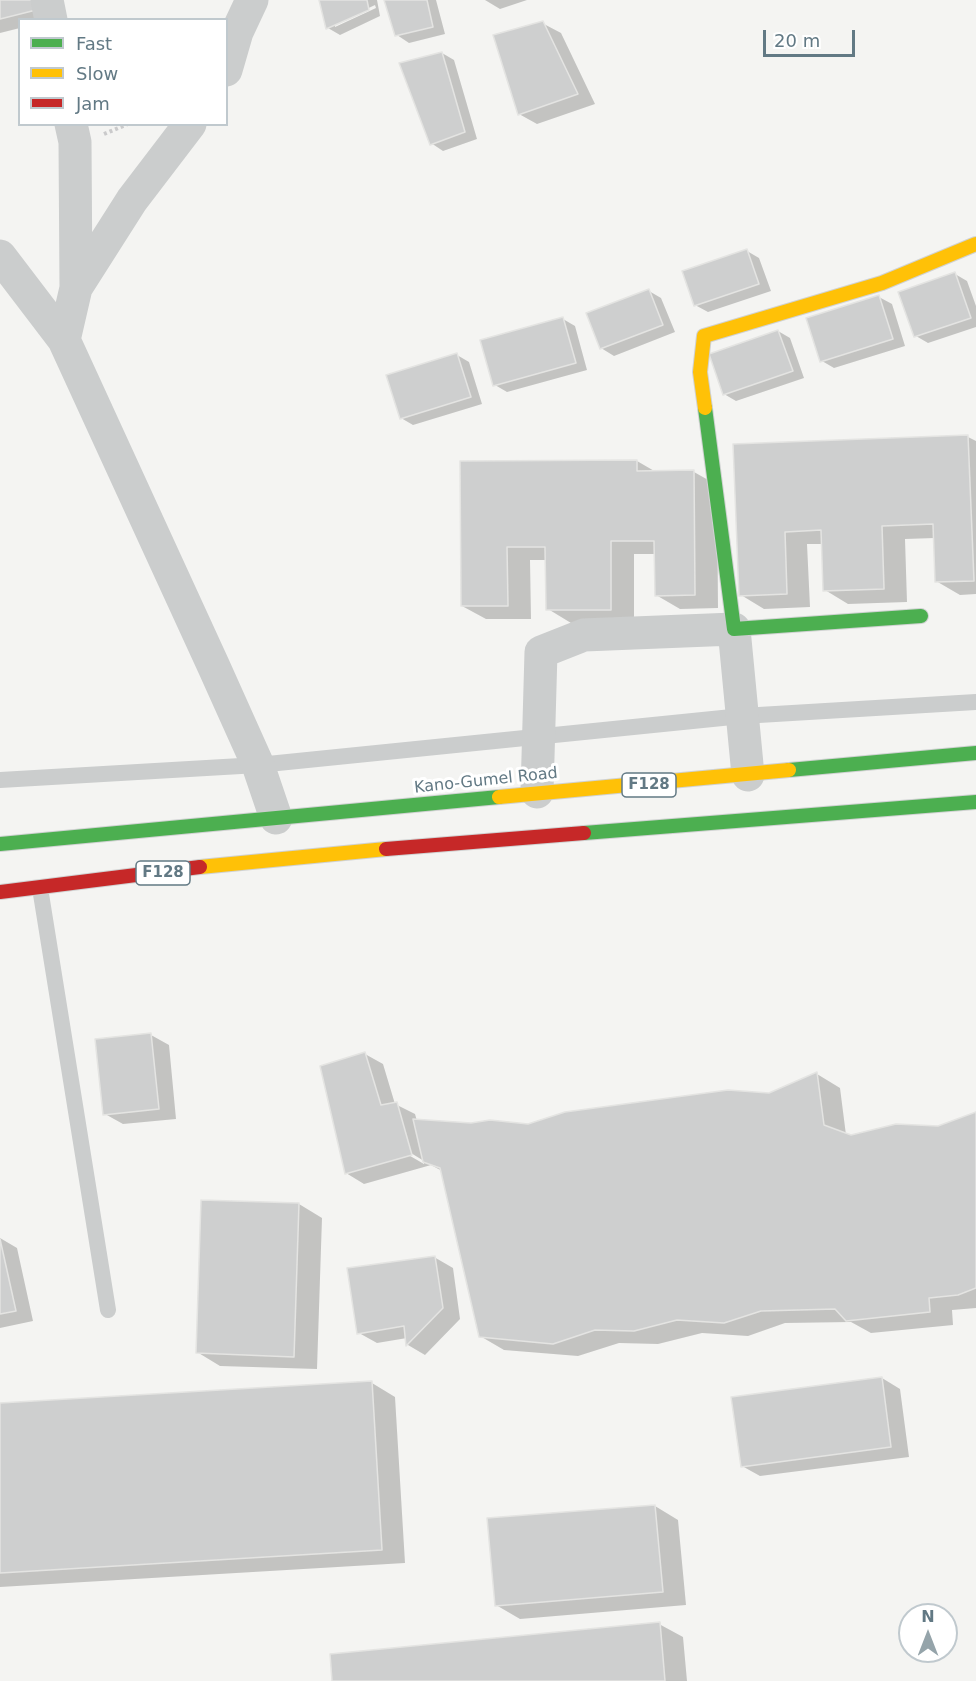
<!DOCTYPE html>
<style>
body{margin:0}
#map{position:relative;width:976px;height:1681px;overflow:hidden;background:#f4f4f2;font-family:"DejaVu Sans",sans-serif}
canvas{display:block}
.legend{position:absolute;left:18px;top:18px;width:210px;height:108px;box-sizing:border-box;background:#fff;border:2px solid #c0c9ce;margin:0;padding:8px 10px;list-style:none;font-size:18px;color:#627984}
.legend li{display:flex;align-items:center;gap:12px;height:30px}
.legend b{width:30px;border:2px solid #c0c9ce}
.north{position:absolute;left:898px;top:1603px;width:60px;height:60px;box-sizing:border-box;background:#fff;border:2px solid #c0c9ce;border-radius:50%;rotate:0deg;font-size:16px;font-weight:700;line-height:24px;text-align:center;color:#627984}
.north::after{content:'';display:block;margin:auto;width:21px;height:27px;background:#95a4aa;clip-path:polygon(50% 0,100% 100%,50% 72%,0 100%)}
.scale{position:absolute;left:763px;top:30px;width:92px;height:27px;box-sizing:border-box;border:3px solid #627984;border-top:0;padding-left:8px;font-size:18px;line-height:21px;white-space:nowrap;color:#627984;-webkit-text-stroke:4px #fff;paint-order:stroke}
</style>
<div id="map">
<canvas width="976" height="1681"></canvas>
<ul class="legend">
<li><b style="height:8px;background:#4caf50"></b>Fast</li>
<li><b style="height:8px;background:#ffc107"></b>Slow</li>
<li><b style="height:8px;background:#c62828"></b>Jam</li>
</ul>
<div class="north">N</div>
<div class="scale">20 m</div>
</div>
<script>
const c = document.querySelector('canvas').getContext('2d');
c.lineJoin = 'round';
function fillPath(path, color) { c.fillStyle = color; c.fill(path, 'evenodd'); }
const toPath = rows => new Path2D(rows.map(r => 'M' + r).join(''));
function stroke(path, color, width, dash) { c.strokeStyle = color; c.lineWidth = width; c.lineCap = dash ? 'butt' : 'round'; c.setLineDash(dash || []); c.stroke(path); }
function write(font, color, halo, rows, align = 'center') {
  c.font = font + ' "DejaVu Sans",sans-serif'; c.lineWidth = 6; c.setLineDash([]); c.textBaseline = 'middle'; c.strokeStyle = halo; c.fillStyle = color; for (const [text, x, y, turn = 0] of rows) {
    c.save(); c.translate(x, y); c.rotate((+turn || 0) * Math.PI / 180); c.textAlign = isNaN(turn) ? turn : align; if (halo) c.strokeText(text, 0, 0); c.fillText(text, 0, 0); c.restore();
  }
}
fillPath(toPath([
 [0,0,47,0,53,20,20,20,20,28,0,33],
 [321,0,377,0,380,16,340,35,328,28],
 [375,5,376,8,335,27,335,24],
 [386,0,436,0,445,34,409,43,397,35],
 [485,0,527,0,500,9],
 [542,23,561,33,595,104,537,124,519,114],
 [442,53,454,60,477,139,443,151,431,143],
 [747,251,759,258,771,291,708,312,695,305],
 [955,274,967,281,976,306,976,327,928,343,916,336],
 [649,291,661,298,675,332,614,356,601,348],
 [879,297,892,304,905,346,834,368,822,361],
 [563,319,575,326,587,370,507,392,495,385],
 [778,331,790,338,804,378,736,401,724,394],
 [457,355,469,362,482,404,413,425,401,418],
 [968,437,976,441,976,594,960,595,936,581,935,538,905,539,907,602,848,604,825,590,823,544,807,544,810,607,764,609,741,595,735,446],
 [637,461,656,472,694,472,717,485,718,608,680,609,656,595,656,554,634,554,634,622,571,623,548,609,547,560,530,560,531,619,486,619,462,606,461,463],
 [151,1035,169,1045,176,1119,123,1124,105,1114],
 [365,1054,383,1064,395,1104,415,1114,417,1121,528,1126,769,1095,817,1074,840,1088,846,1135,851,1137,938,1128,976,1114,976,1308,952,1310,953,1325,871,1333,851,1322,785,1323,748,1336,702,1333,658,1344,619,1343,578,1356,504,1350,480,1336,442,1171,431,1165,364,1184,346,1173],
 [406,1150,424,1161,424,1164,405,1153],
 [299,1204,322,1218,317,1369,220,1366,197,1352],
 [0,1238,17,1248,33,1321,0,1328],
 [434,1257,453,1268,460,1319,425,1355,408,1345,407,1338,377,1343,359,1333],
 [882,1378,900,1389,909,1457,760,1476,742,1466],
 [372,1383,395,1397,405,1563,0,1587,0,1405],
 [655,1506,678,1520,686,1605,520,1619,496,1605],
 [659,1624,683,1637,687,1681,334,1681]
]), '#0003');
const building = toPath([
 [0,0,32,0,36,10,0,19,0,0],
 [319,0,367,0,369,10,326,29,319,0],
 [384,0,427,0,433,27,395,36,384,0],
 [543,21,578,94,518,115,493,35,543,21],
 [442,52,465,132,430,145,399,63,442,52],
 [747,249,759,284,694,306,682,271,747,249],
 [955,272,971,318,914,337,898,292,955,272],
 [649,289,663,325,600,349,586,313,649,289],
 [879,295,893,339,820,362,806,318,879,295],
 [563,317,576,363,493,386,480,340,563,317],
 [778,330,793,371,723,395,709,354,778,330],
 [457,353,471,397,400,419,386,375,457,353],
 [968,435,974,581,935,582,933,524,882,526,884,589,823,591,821,530,785,532,787,594,739,596,733,444,968,435],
 [637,460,637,471,694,470,695,595,655,596,654,541,611,541,611,610,546,610,545,547,507,547,508,606,461,606,460,461,637,460],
 [151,1033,159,1109,103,1115,95,1039,151,1033],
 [365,1052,381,1105,397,1102,412,1155,345,1174,320,1066,365,1052],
 [817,1072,824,1125,851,1135,896,1124,938,1126,976,1112,976,1288,958,1295,929,1298,930,1312,846,1321,835,1309,761,1311,724,1323,677,1320,634,1331,595,1330,553,1344,479,1337,440,1168,423,1162,413,1119,471,1123,490,1120,528,1124,565,1112,728,1090,769,1093,817,1072],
 [201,1200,299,1203,294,1357,196,1353,201,1200],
 [0,1239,16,1311,0,1314,0,1239],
 [435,1256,443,1308,406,1346,404,1326,357,1334,347,1268,435,1256],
 [882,1377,891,1447,741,1467,731,1397,882,1377],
 [372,1381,382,1550,0,1573,0,1403,372,1381],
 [655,1505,663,1592,495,1606,487,1518,655,1505],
 [660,1622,665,1681,332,1681,330,1654,660,1622]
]);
fillPath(building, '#cecfcf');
stroke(building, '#e4e4e2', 1.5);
const fast = toPath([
 [705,408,734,629,921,616],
 [789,770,976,753],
 [584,833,976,802],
 [0,844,499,797]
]);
const slow = toPath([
 [705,408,700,372,704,336,882,283,976,244],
 [499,797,789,770],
 [200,867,386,849]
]);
const jam = toPath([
 [386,849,584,833],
 [0,892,200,867]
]);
stroke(fast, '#d0d2d2', 16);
stroke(slow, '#d0d2d2', 16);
stroke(jam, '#d0d2d2', 16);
stroke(toPath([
 [104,134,128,124]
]), '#cacacb', 4, [3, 3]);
stroke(toPath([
 [0,780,258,765,742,716,976,702],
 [40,888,108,1310]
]), '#cbcdcd', 16);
stroke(toPath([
 [47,0,51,20],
 [226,70,237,32,252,0],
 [71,124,75,142,76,288],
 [0,256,64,340,214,667,258,765,276,818],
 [64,340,76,288,132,200,190,124],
 [537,792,541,652,584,635,734,629,748,775]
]), '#cbcdcd', 33);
stroke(fast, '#4caf50', 14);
stroke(slow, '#ffc107', 14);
stroke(jam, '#c62828', 14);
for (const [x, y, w] of [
 [649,785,54],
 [163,873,54]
]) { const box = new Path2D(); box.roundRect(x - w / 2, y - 12, w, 24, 4.5); c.fillStyle = '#fff'; c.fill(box); stroke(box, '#627984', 1.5); }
write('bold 15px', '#627984', null, [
 ["F128",649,785],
 ["F128",163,873]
]);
write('16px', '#627984', '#fff', [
 ["Kano-Gumel Road",486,781,-6]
]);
</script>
